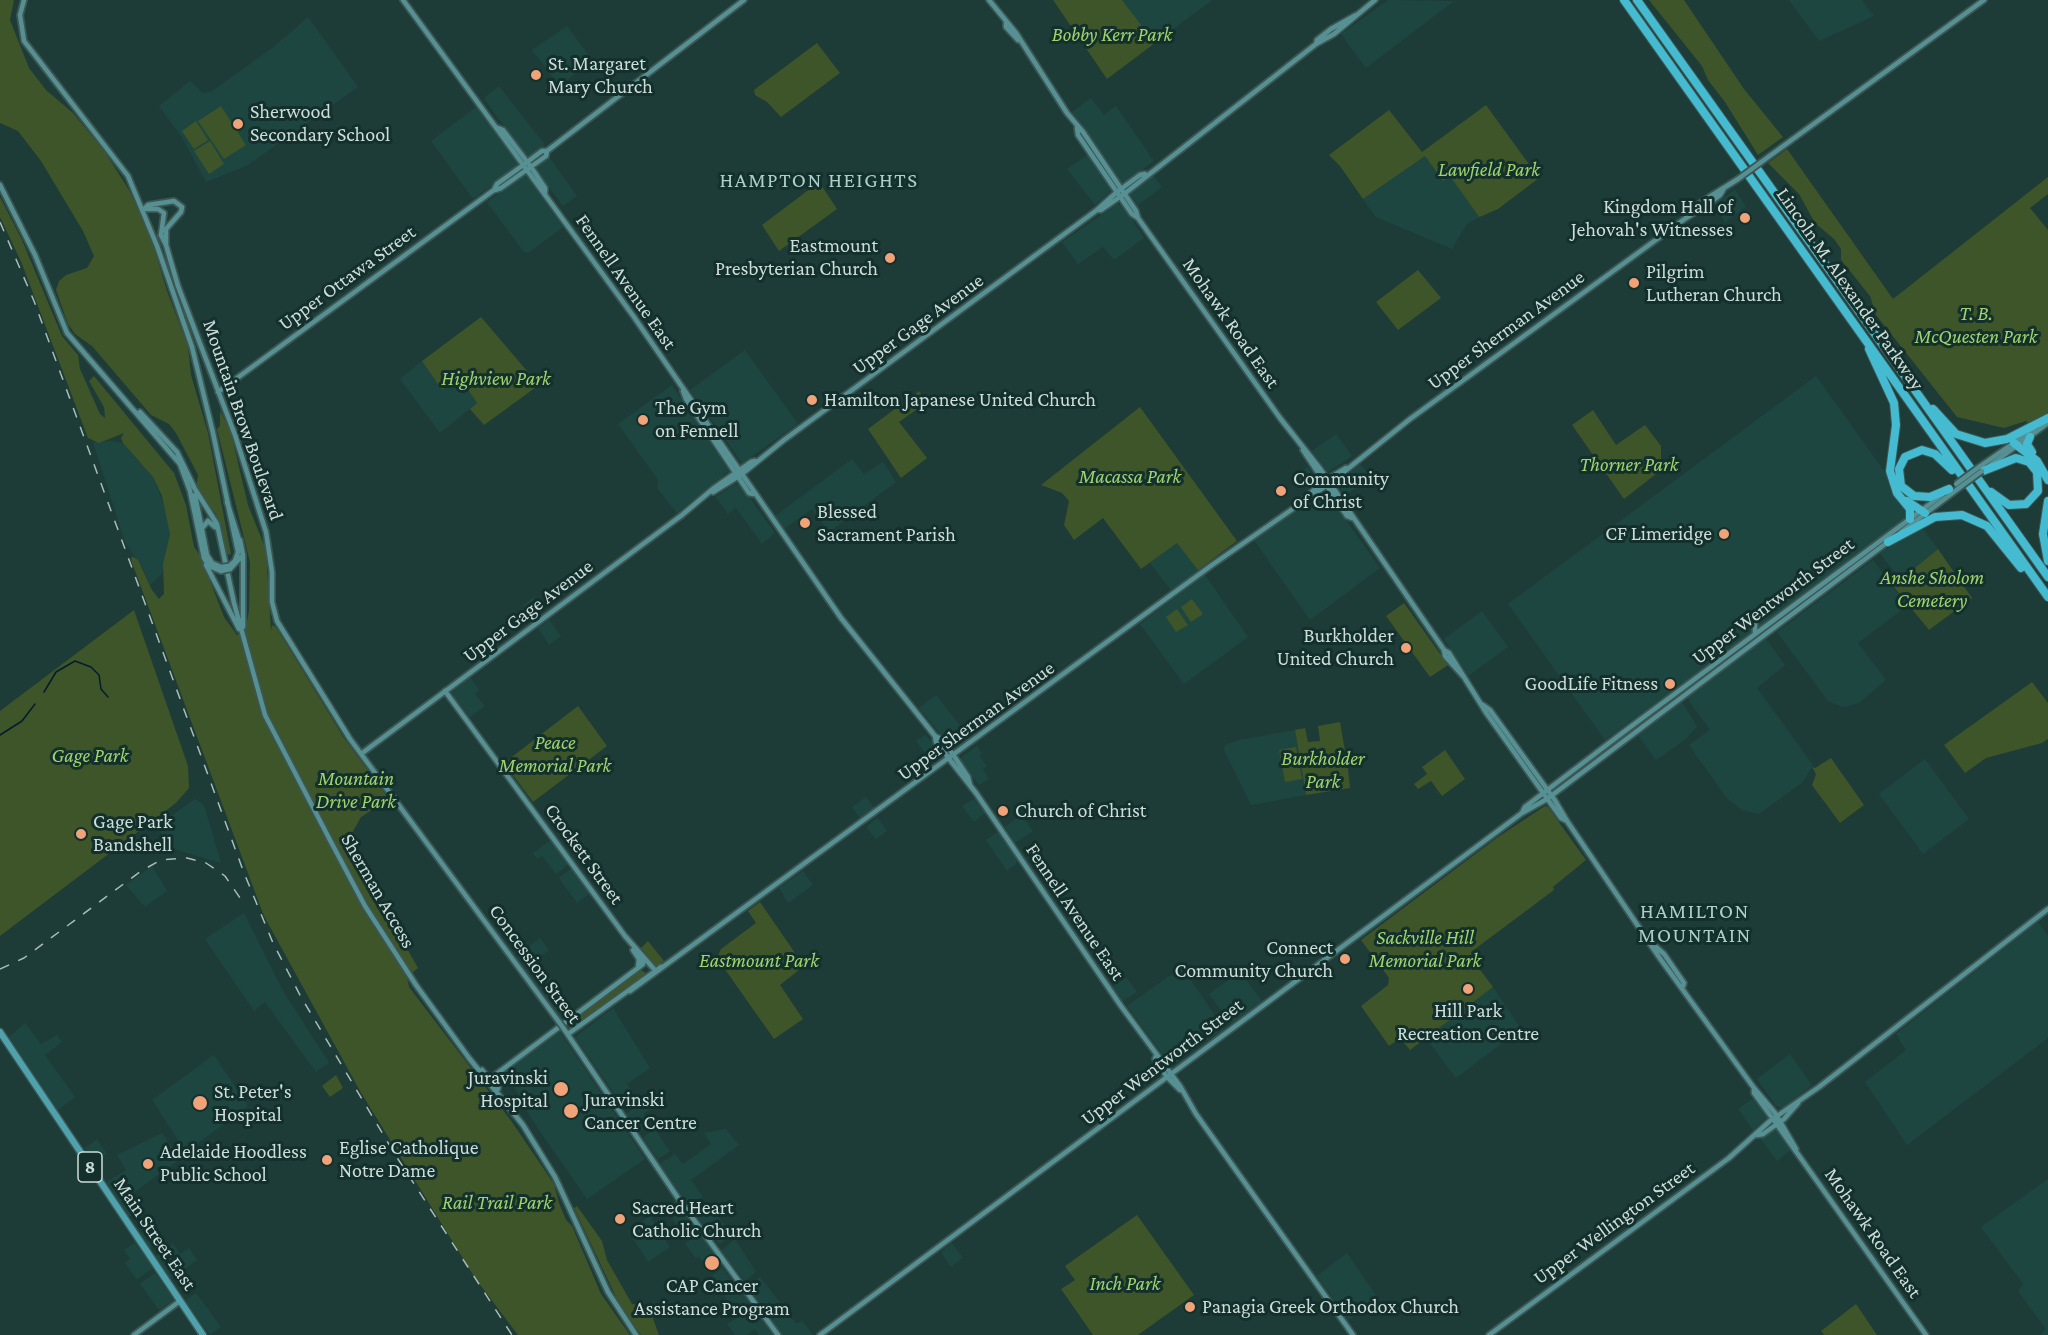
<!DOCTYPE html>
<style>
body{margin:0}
canvas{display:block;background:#1d3b37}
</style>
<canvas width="2048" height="1335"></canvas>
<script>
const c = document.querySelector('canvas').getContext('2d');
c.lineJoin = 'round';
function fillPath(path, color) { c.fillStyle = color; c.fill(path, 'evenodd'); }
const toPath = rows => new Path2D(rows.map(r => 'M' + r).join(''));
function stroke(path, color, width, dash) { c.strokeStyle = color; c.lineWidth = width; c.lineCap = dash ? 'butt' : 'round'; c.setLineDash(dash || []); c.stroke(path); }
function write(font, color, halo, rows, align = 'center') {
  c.font = font + ' "Crimson Pro",serif'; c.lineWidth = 6; c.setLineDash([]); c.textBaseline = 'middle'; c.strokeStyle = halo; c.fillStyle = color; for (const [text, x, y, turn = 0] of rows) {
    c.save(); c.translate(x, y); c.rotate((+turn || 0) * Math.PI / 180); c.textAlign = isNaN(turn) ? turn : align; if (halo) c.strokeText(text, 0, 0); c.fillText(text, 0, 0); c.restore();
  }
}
fillPath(toPath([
 [1122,0,1212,0,1155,43],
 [1388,0,1454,1,1366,68,1341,34],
 [1789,0,1862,0,1874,16,1819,41],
 [308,17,358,87,248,165,206,182,183,139,159,106,190,81,203,93,211,92,276,45],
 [567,26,592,60,560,86,532,50],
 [499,86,545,145,531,156,525,155,485,100,485,97],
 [1091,98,1104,115,1116,106,1154,161,1125,182,1119,182,1072,112],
 [476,107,517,163,516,168,473,199,431,141],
 [1087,155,1111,191,1095,205,1067,169],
 [1425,156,1443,181,1450,176,1479,217,1466,225,1452,249,1376,217,1363,199],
 [549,157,577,196,563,206,537,171,538,166],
 [1153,175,1162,187,1138,205,1129,193],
 [523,176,527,177,563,227,528,253,524,252,487,202],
 [1735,190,1746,207,1725,222,1715,204],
 [1117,204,1123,206,1144,238,1114,260,1103,247,1078,264,1062,242],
 [745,350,798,424,742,463,690,390],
 [422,361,442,390,460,378,477,403,440,433,400,379],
 [1816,376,1887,475,1893,492,1907,510,1907,518,1605,740,1508,604],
 [672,385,729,471,677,513,657,488,658,480,618,424],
 [1336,434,1352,456,1328,472,1312,451],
 [109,441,123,443,153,477,169,517,170,534,162,574,150,585,143,569,125,542,93,442],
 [852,459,864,474,883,462,896,482,829,532,812,509,784,529,775,516],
 [1360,464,1371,477,1345,496,1336,483],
 [1308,467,1317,481,1307,489,1297,475],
 [734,484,741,486,775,533,762,544,736,508,728,514,716,497],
 [1321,494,1328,495,1380,568,1310,620,1254,540],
 [1917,528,1923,529,1938,549,1900,580,1880,553],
 [1177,542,1198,570,1171,590,1150,563],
 [1873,560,1907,606,1858,643,1886,680,1859,703,1843,707,1828,701,1777,632],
 [1205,575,1248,637,1184,684,1140,624],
 [534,597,544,611,532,620,523,605],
 [1482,611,1508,647,1468,676,1444,639],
 [549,620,561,636,549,645,538,628],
 [1766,639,1785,665,1757,688,1813,765,1803,782,1759,814,1742,810,1726,797,1689,745,1710,730,1687,698],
 [470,677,479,690,475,694,485,706,470,717,451,693],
 [936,695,970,738,957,748,951,747,919,708],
 [1681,701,1697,726,1686,739,1656,760,1638,736],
 [1295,730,1306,795,1251,805,1224,750,1225,745,1239,740],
 [925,735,942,754,943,758,934,764,916,741],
 [977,746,982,754,979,756,987,766,983,769,989,779,979,785,959,759],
 [1925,759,1969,819,1923,854,1879,794],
 [866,797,875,809,861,819,852,807],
 [195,799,204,805,221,863,171,848,157,826],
 [974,799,985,813,974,822,962,806],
 [1021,815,1033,831,1015,843,1005,827],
 [877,818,887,831,876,839,866,827],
 [996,833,999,834,1017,860,1016,864,1007,871,986,840],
 [551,840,569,864,556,874,542,856,537,859,533,853],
 [152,866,167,891,145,907,126,885],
 [572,868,590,893,577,903,559,878],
 [803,871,813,885,788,903,779,888],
 [244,913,282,989,329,1063,316,1072,265,1002,254,1011,205,939],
 [2038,922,2048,936,2048,1038,1907,1145,1865,1082,1906,1050,1896,1034],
 [540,938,549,950,536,960,576,1013,564,1022,517,956],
 [1182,967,1224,1029,1171,1066,1127,1006],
 [1240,972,1262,1001,1231,1024,1209,994],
 [1126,977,1137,992,1123,1001,1113,987],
 [1493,987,1521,1029,1456,1078,1426,1038],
 [613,1008,650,1068,627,1084,637,1100,625,1109,575,1037],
 [25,1023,41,1044,57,1035,62,1042,45,1055,75,1097,58,1110,9,1037],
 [560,1032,645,1159,587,1199,530,1117,506,1071],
 [1790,1054,1812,1085,1783,1108,1776,1106,1757,1079],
 [214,1055,248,1106,186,1152,152,1100],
 [1755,1097,1767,1117,1753,1130,1738,1109],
 [645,1100,651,1108,644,1114,651,1124,639,1132,626,1114],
 [654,1128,670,1151,658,1159,643,1138],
 [726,1129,739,1145,691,1180,703,1197,689,1206,660,1164,675,1154,683,1164,711,1144,704,1133],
 [1774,1130,1777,1130,1791,1150,1777,1161,1760,1138],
 [162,1133,180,1159,129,1196,139,1210,129,1217,107,1182,126,1170,117,1155],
 [97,1139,107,1154,91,1160,84,1149],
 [2048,1179,2048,1335,2040,1335,2046,1329,2018,1291,2023,1284,1981,1227],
 [675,1201,695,1229,686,1237,672,1219,678,1214,670,1203],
 [707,1202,732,1235,719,1244,694,1213],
 [650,1216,670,1247,648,1262,628,1231],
 [152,1224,162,1239,150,1249,140,1233],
 [700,1233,720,1263,710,1271,699,1257,696,1258,685,1244],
 [735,1239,756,1272,745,1281,721,1251],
 [135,1243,153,1268,137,1279,125,1263,130,1259,124,1250],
 [952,1243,963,1258,951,1267,941,1252],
 [173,1244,180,1254,189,1248,197,1260,171,1279,155,1257],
 [1347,1253,1379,1300,1348,1320,1317,1276],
 [722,1268,749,1302,735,1313,712,1276],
 [155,1273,174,1300,159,1310,140,1284],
 [760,1277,782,1305,770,1315,748,1287],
 [196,1293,221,1327,210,1335,185,1301],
 [753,1308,773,1335,759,1335,755,1329,747,1335,735,1335,727,1324],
 [785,1310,796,1324,802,1321,813,1335,782,1335,771,1321]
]), '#1e4641');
fillPath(toPath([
 [0,0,14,0,10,20,29,68,46,90,73,113,105,152,129,190,151,238,167,291,188,346,191,375,208,433,231,554,227,555,216,514,196,490,198,475,176,433,169,424,151,415,92,346,75,334,68,324,56,290,59,281,66,275,87,268,94,256,83,231,41,161,18,131,0,123],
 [1053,0,1122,0,1155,43,1107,79],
 [1649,0,1684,0,1744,89,1783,137,1758,155,1725,102,1708,80,1702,66],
 [817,43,840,73,781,117,767,102,755,95,754,90],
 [1486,105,1539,178,1498,209,1482,216,1479,217,1450,176,1443,181,1425,156,1363,199,1340,166,1329,155,1389,110,1422,152],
 [221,106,246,145,224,159,198,121],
 [196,121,208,140,194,149,182,131],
 [210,141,224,164,209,174,194,151],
 [1787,149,1893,299,2048,177,2048,194,2030,208,2048,230,2048,415,2029,426,2026,421,2004,428,1957,417,1876,315,1870,296,1841,260,1841,249,1834,239,1815,223,1799,194,1768,163],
 [819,182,837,209,779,251,762,225],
 [0,197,22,240,62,336,78,355,80,369,100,414,105,418,104,407,89,381,94,376,174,473,186,505,194,547,200,555,224,617,237,635,245,631,249,611,250,562,217,429,220,426,220,411,230,429,248,505,266,550,271,631,272,625,276,627,344,738,389,799,361,817,351,835,347,835,347,843,418,968,407,977,409,987,512,1122,554,1184,559,1203,566,1220,572,1226,601,1294,630,1335,518,1335,475,1278,360,1091,264,916,131,560,132,556,138,560,152,590,159,599,164,594,163,564,170,534,162,496,153,477,123,443,121,438,124,433,99,443,88,438,22,264,0,217],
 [1418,270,1441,298,1398,330,1376,302],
 [481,317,539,385,484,425,470,409,477,403,460,378,442,390,422,361],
 [919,391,927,402,899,422,927,458,901,478,868,429],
 [1140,407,1237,541,1198,570,1177,543,1141,569,1103,518,1074,540,1064,525,1069,501,1062,493,1041,485],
 [1593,410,1616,445,1645,425,1661,446,1661,470,1624,499,1572,425],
 [1938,549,1972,598,1929,630,1893,586],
 [1192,599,1203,614,1191,622,1181,607],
 [1404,603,1448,665,1430,677,1386,616],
 [1177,609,1188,625,1176,632,1166,617],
 [134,610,188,766,189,788,176,803,0,936,0,711],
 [2032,682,2048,703,2048,739,2042,743,1986,758,1965,773,1944,745],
 [578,706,607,746,533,802,504,763],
 [1340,722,1345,751,1341,752,1339,757,1344,760,1347,759,1350,788,1306,795,1295,730,1305,728,1308,742,1320,741,1318,726],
 [1296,747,1302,779,1285,782,1279,750],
 [1445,750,1465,779,1442,796,1431,781,1418,789,1414,784,1427,774,1422,767],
 [1831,758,1864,805,1840,823,1812,785,1816,774,1812,767,1815,768],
 [1545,806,1548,807,1586,860,1553,887,1554,890,1471,952,1475,963,1493,987,1410,1050,1400,1038,1389,1046,1361,1006,1388,985,1389,978,1361,940,1498,837],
 [760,902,804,966,780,985,803,1019,774,1039,717,958,721,949,756,923,748,911],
 [648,941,664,961,656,966,641,948],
 [641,970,647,974,570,1029,567,1025],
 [336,1075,343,1088,330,1097,322,1086],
 [577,1206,602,1241,607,1260,632,1304,640,1305,652,1316,659,1335,641,1335,617,1299,574,1208],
 [1137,1215,1194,1295,1138,1335,1093,1335,1061,1289,1075,1280,1065,1266],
 [1856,1304,1877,1335,1824,1335,1821,1331]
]), '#3e5429');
stroke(toPath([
 [44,692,56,672,75,661,91,667,99,675,101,689,108,697],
 [0,735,22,721,35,704]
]), '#031d2e', 1.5);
const secondary = toPath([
 [24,0,20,15,24,41,128,176,157,246,192,347,213,433,238,552,235,561,229,566],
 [403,0,634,317,841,618,935,736,936,742,976,793,1121,1006,1180,1086,1196,1114,1353,1335],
 [989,0,1016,33,1067,113,1083,132,1136,211,1138,218],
 [1006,22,1006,27,1018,40],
 [1316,44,1334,34,1375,0],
 [498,128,503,130,531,167,545,188,545,193],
 [1077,128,1078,135,1132,214,1138,218,1280,418,1321,470,1444,650,1445,656,1463,676],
 [1760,163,1984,0],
 [0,185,35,255,67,333,180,464,190,491,204,558,209,566,221,571],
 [495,190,501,188,546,156,547,151,744,0],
 [145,209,158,209,164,213,161,235,166,245],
 [143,210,148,205,174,201,182,207,181,212,166,229,166,245,178,286,235,435,266,532,272,572,272,602,277,621,350,739,559,1022],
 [1097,210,1117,192,1140,175,1145,174],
 [1686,218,1688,212,1703,201,1738,179],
 [683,391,686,399,749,493,753,494],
 [218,392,494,190,497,184,522,166,542,151,547,151],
 [140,412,177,452,194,487],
 [1303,450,1347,516,1352,518],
 [1989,466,2048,423],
 [1979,467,2034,429],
 [193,486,217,524,234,603,265,715,331,842,365,906,416,985,469,1058,523,1125,555,1177,608,1292,636,1335],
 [713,492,742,474,784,440,1097,210,1101,210,1124,194,1316,44,1317,40,1331,29,1356,15],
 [195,495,207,555,212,563,221,567],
 [1304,499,1323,482,1346,468],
 [227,502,240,543],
 [203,527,208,521,215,527],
 [1901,532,1959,488],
 [240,540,243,555,243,627],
 [206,565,239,629],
 [230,569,241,557],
 [1755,633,1755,617],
 [1444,650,1449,653,1487,714,1561,818,1567,821],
 [445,691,625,936,654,969],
 [1483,705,1490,710,1554,799,1567,821,1659,957,1754,1088,1775,1113,1796,1149],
 [935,736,941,739,954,756,968,777,970,785],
 [361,754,682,515,714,488,751,462,755,461],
 [1522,813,1525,807,1625,731,1942,495],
 [1656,947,1664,954,1684,983,1683,986],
 [633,950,639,959,638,968],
 [630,991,1212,565,1330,483,1410,419,1686,218,1707,205,1720,195,1723,190],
 [564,1029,678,1198,778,1335],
 [568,1034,661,967],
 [1156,1056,1155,1059,1167,1077,1180,1090],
 [482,1070,497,1089],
 [487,1081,638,968,643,964,643,958],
 [1754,1088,1754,1093,1773,1119,1926,1335],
 [498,1089,500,1072],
 [1757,1135,1763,1134,1784,1119,1798,1103],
 [134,1335,180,1301],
 [820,1335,1522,813,1547,799,1889,541],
 [1489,1335,1729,1158,1770,1121,1819,1087,2048,909]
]);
const primary = toPath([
 [0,1032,203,1335]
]);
const motorway = toPath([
 [1624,0,2048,597],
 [1637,0,2048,577],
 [1869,349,1894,403,1896,425,1890,471,1897,493,1910,509,1910,519],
 [1933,409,1956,434,1985,443,2007,439,2048,418],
 [2030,437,2027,444,2032,452],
 [2014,443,2037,461,2048,480],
 [1983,471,2016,458,2029,462,2037,472,2038,491,2026,504,2009,505,1991,492],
 [1949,489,1930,497,1914,496,1901,486,1899,469,1905,457,1922,450,1935,454,1952,470],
 [1907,501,1925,513],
 [2048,501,2043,534,2048,561],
 [1888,542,1935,517,1962,515,1987,526,2021,568]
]);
stroke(secondary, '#3c5653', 8);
stroke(primary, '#3c5653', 9);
stroke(motorway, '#3c5653', 10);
stroke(secondary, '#569093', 4.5);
stroke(primary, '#4ea2ae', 6);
stroke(motorway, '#44bbd1', 8);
stroke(toPath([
 [0,222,34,301,244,873,273,943,301,997,396,1156,512,1335],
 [0,969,24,958,141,871,161,860,187,858,206,863,225,876,240,898]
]), '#a9bcb8', 1.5, [10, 10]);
const secondaryBridge = toPath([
 [1738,179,1760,163],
 [1956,484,1979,467],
 [1959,488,1982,471],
 [221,567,229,566],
 [221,571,230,569],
 [559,1022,564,1029]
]);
stroke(secondaryBridge, '#3c5653', 8, []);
stroke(secondaryBridge, '#569093', 4.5);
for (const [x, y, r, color] of [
 [536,75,6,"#f0a278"],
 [238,124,6,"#f0a278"],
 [1745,218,6,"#f0a278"],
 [890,258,6,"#f0a278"],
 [1634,283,6,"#f0a278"],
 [812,400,6,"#f0a278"],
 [643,420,6,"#f0a278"],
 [1281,491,6,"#f0a278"],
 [805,523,6,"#f0a278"],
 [1724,534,6,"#f0a278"],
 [1406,648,6,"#f0a278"],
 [1670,684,6,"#f0a278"],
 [1003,811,6,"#f0a278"],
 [81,834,6,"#f0a278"],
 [1345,959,6,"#f0a278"],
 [1468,989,6,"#f0a278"],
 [561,1089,8,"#f0a278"],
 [200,1103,8,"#f0a278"],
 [571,1111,8,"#f0a278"],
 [327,1160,6,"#f0a278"],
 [148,1164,6,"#f0a278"],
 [620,1219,6,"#f0a278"],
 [712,1263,8,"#f0a278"],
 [1190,1307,6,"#f0a278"]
]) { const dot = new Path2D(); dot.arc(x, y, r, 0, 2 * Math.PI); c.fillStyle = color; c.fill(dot); stroke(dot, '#13302d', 2); }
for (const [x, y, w] of [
 [90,1167,24]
]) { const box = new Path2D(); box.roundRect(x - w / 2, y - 15, w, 30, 4.5); c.fillStyle = '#13302d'; c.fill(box); stroke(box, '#cdddda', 1.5); }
write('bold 18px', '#cdddda', null, [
 ["8",90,1167]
]);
write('italic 20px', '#a0d36c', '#13302d', [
 ["Bobby Kerr Park",1112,35],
 ["Lawfield Park",1489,170],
 ["T. B.",1976,314],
 ["McQuesten Park",1976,337],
 ["Highview Park",496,379],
 ["Thorner Park",1629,465],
 ["Macassa Park",1130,477],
 ["Anshe Sholom",1932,578],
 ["Cemetery",1932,601],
 ["Peace",555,743],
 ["Memorial Park",555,766],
 ["Gage Park",90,756],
 ["Burkholder",1323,759],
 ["Park",1323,782],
 ["Mountain",356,779],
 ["Drive Park",356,802],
 ["Sackville Hill",1425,938],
 ["Memorial Park",1425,961],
 ["Eastmount Park",759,961],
 ["Rail Trail Park",497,1203],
 ["Inch Park",1125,1284]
]);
write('20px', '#cdddda', '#13302d', [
 ["St. Margaret",548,64],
 ["Mary Church",548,87],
 ["Sherwood",250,112],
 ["Secondary School",250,135],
 ["Kingdom Hall of",1733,207,"right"],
 ["Jehovah's Witnesses",1733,230,"right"],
 ["Eastmount",878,246,"right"],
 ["Presbyterian Church",878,269,"right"],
 ["Pilgrim",1646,272],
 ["Lutheran Church",1646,295],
 ["Hamilton Japanese United Church",824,400],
 ["The Gym",655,408],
 ["on Fennell",655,431],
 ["Community",1293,479],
 ["of Christ",1293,502],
 ["Blessed",817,512],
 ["Sacrament Parish",817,535],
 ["CF Limeridge",1712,534,"right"],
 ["Burkholder",1394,636,"right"],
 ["United Church",1394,659,"right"],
 ["GoodLife Fitness",1658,684,"right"],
 ["Church of Christ",1015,811],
 ["Gage Park",93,822],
 ["Bandshell",93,845],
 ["Connect",1333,948,"right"],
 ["Community Church",1333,971,"right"],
 ["Hill Park",1468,1011,"center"],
 ["Recreation Centre",1468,1034,"center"],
 ["Juravinski",548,1078,"right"],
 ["Hospital",548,1101,"right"],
 ["St. Peter's",214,1092],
 ["Hospital",214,1115],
 ["Juravinski",584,1100],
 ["Cancer Centre",584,1123],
 ["Eglise Catholique",339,1148],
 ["Notre Dame",339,1171],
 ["Adelaide Hoodless",160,1152],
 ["Public School",160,1175],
 ["Sacred Heart",632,1208],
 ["Catholic Church",632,1231],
 ["CAP Cancer",712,1286,"center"],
 ["Assistance Program",712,1309,"center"],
 ["Panagia Greek Orthodox Church",1202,1307]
], 'left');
write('20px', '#cdddda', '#13302d', [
 ["Upper Ottawa Street",347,278,-36],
 ["Fennell Avenue East",626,282,55],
 ["Lincoln M. Alexander Parkway",1850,289,55],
 ["Mohawk Road East",1231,323,55],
 ["Upper Gage Avenue",918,324,-36],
 ["Upper Sherman Avenue",1506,330,-36],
 ["Mountain Brow Boulevard",243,420,71],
 ["Upper Wentworth Street",1773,601,-37],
 ["Upper Gage Avenue",528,611,-37],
 ["Upper Sherman Avenue",976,721,-36],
 ["Crockett Street",584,854,54],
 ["Sherman Access",378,891,60],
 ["Fennell Avenue East",1075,912,56],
 ["Concession Street",535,964,54],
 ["Upper Wentworth Street",1162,1062,-37],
 ["Upper Wellington Street",1614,1223,-36],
 ["Mohawk Road East",1873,1233,55],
 ["Main Street East",155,1234,56]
]);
c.letterSpacing = '1.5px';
write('21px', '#accec8', '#13302d', [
 ["HAMPTON HEIGHTS",819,181],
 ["HAMILTON",1695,912],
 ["MOUNTAIN",1695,936]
]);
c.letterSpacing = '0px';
</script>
